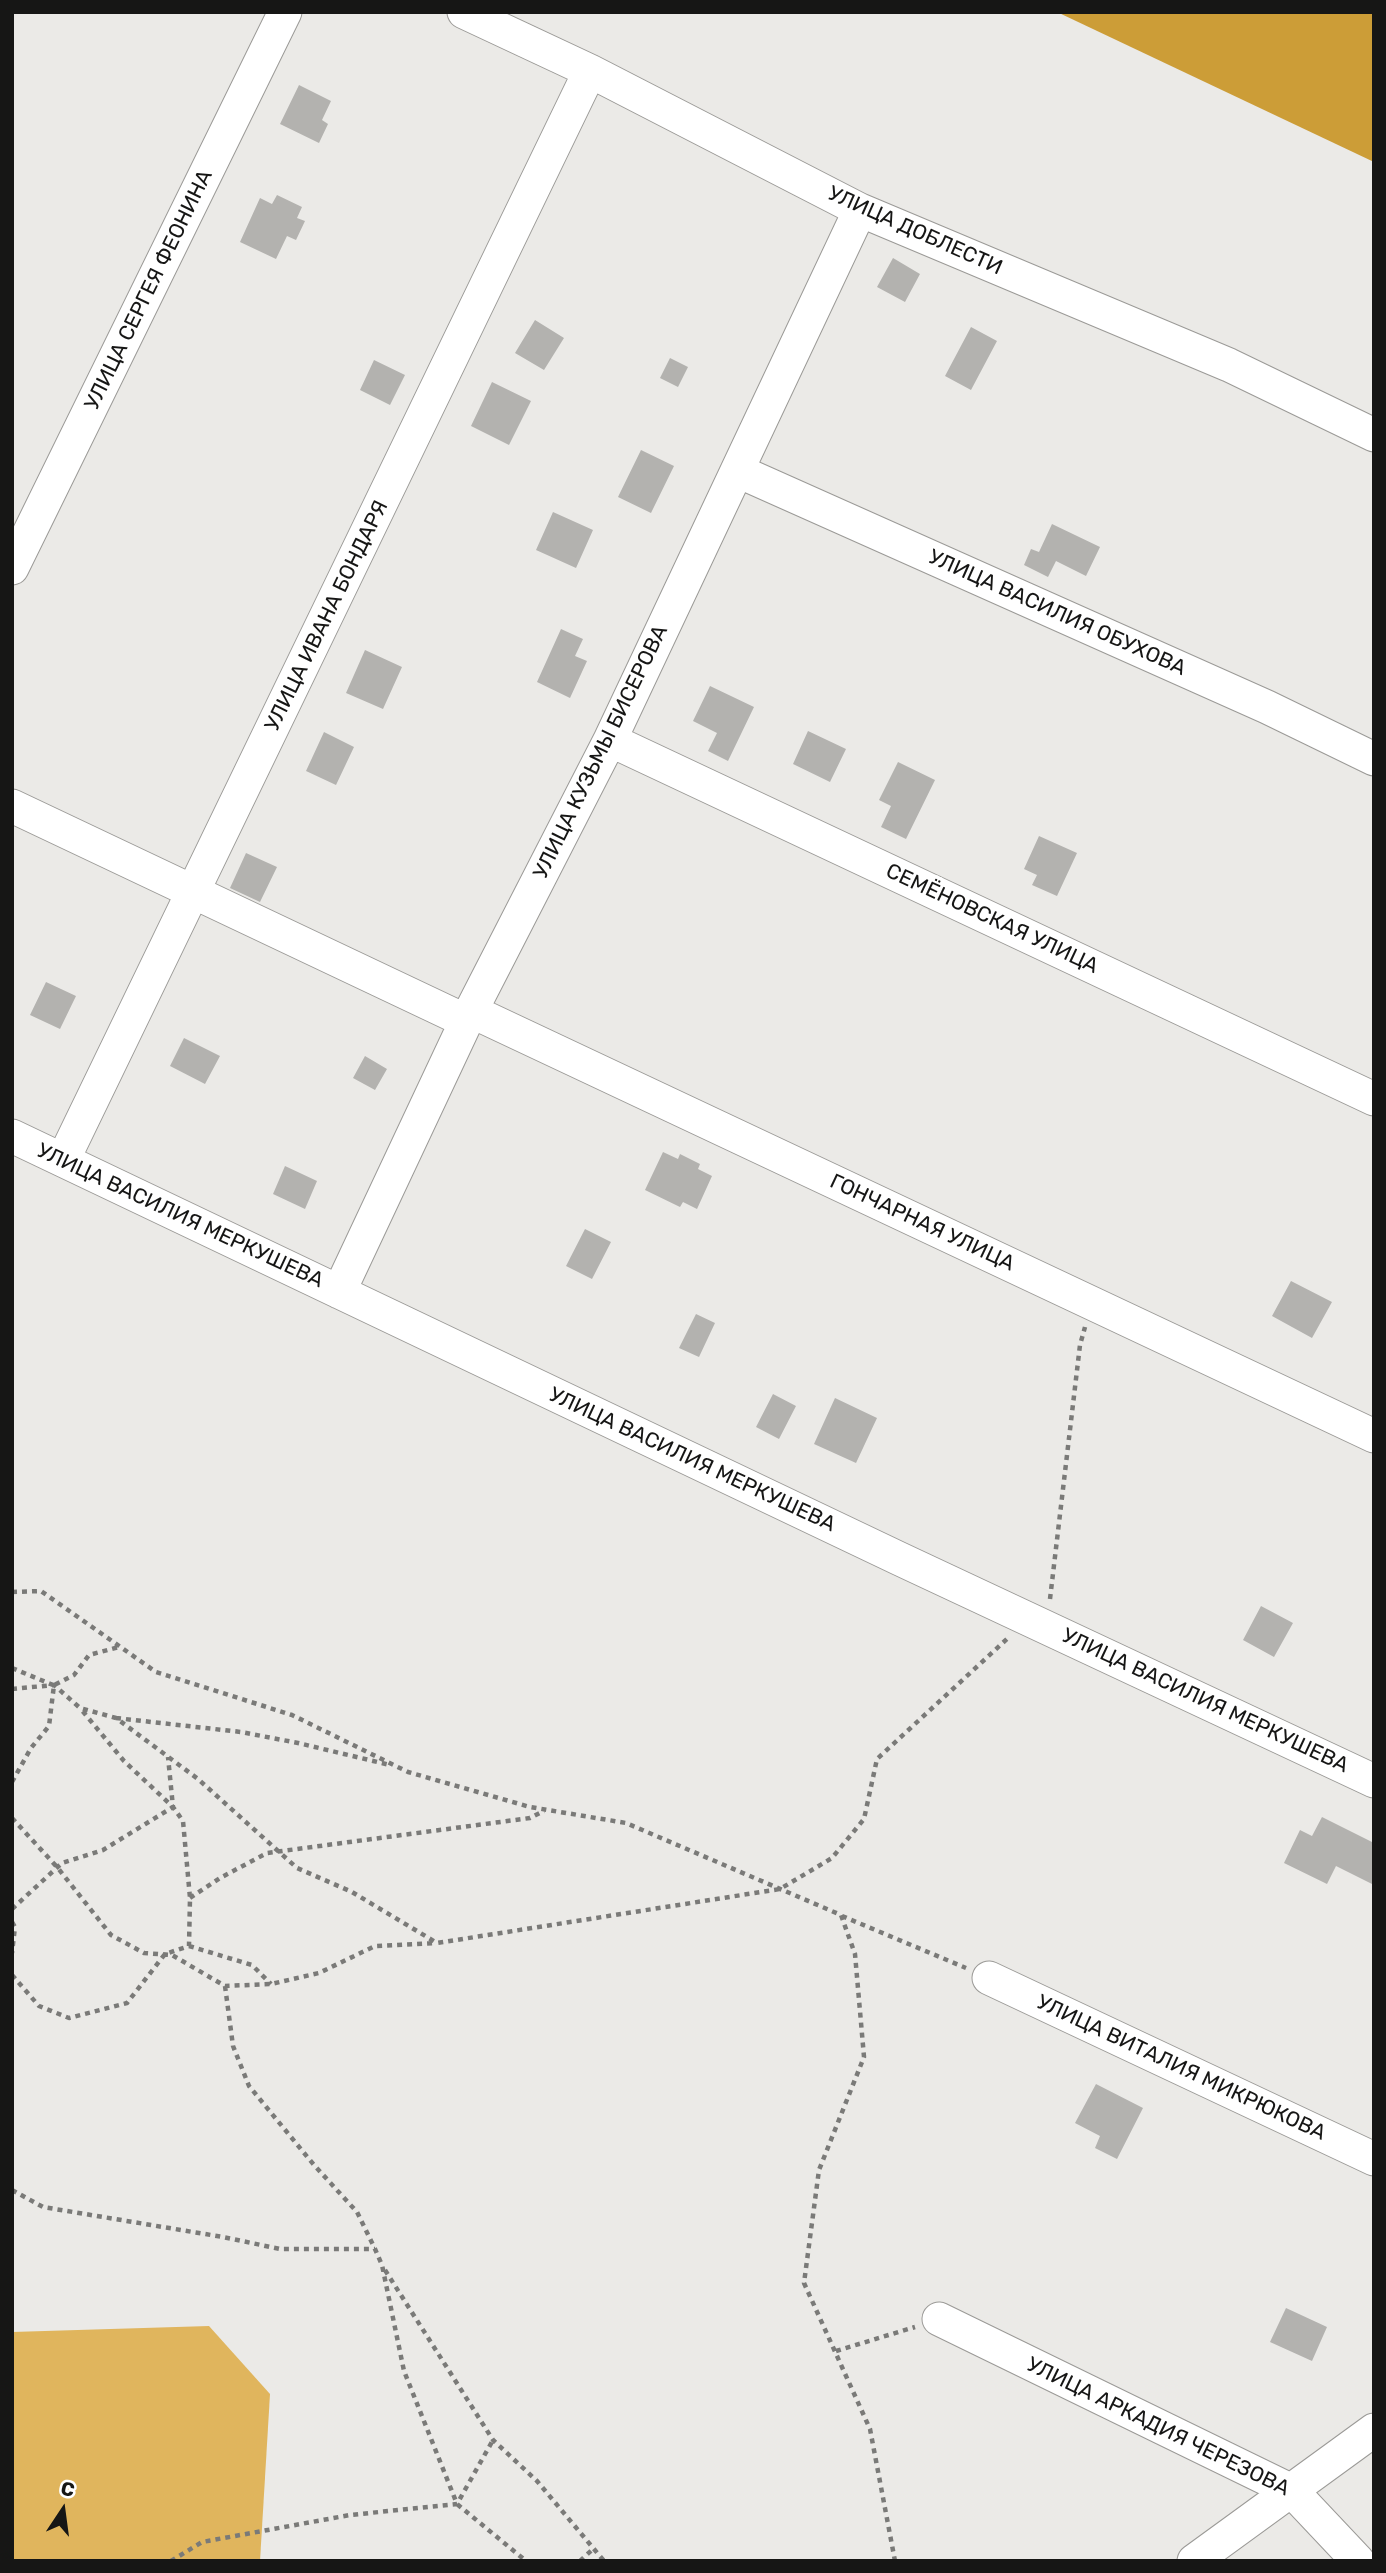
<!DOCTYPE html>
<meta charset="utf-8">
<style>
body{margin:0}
#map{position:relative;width:1386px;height:2573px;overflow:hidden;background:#ebeae7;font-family:Rubik,sans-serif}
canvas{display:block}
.frame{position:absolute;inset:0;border:14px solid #161615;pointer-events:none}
.north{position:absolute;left:28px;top:2475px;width:70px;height:70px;-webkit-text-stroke:5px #fff;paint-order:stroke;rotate:13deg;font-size:19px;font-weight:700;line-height:28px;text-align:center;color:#161615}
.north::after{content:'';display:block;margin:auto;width:24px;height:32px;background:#161615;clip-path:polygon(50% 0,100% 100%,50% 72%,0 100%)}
</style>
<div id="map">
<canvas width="1386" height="2573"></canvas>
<div class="frame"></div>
<div class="north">С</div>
</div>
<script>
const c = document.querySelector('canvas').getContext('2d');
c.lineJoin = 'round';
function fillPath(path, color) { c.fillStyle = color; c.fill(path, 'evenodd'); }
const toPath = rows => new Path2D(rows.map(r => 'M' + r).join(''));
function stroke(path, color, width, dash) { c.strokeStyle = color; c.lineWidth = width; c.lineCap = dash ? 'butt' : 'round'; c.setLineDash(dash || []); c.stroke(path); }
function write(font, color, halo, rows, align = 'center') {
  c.font = font + ' Rubik,sans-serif'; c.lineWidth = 7; c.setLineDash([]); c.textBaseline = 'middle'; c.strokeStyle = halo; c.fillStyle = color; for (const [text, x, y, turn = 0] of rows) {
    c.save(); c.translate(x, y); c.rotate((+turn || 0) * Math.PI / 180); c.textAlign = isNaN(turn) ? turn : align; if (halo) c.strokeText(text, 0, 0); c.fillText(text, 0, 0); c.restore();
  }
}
fillPath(toPath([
 [209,2326,270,2394,260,2561,12,2561,12,2332]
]), '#e0b55d');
fillPath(toPath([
 [1057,12,1374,12,1374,162]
]), '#cc9d37');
fillPath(toPath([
 [299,85,331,101,322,120,328,124,319,143,280,124],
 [277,195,302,207,297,218,305,221,296,240,287,236,276,259,240,242,260,198,272,204],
 [893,258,920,274,905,302,877,287],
 [535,320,564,338,544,370,515,353],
 [971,327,997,341,971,390,945,376],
 [670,358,688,367,678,387,660,378],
 [374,360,405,375,390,405,360,390],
 [492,382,531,401,509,445,471,426],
 [641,450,674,466,651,513,618,497],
 [553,512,593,530,576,568,536,550],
 [1052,524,1100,547,1086,576,1056,561,1048,577,1024,565,1031,549,1039,552],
 [561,629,583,639,575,656,587,661,570,698,537,682],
 [365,650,402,667,383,709,346,693],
 [710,686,754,707,728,761,708,751,717,733,693,721],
 [808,731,846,749,830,782,793,764],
 [324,732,354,747,336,785,306,771],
 [898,762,935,780,906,839,881,827,891,806,879,800],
 [1039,836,1077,853,1057,896,1032,885,1037,875,1024,869],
 [246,853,277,867,260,902,230,888],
 [46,982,76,996,60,1029,30,1015],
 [184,1038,220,1056,205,1084,170,1066],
 [365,1056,387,1069,375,1090,353,1078],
 [663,1152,678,1159,680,1154,700,1164,698,1169,712,1176,697,1209,683,1202,680,1207,645,1190],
 [285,1166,317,1181,305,1209,273,1194],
 [585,1229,611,1242,592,1279,566,1266],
 [1291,1281,1332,1302,1312,1338,1272,1316],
 [696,1314,715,1323,699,1357,679,1348],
 [773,1394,796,1406,779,1439,756,1427],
 [835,1398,877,1418,856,1463,814,1444],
 [1261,1606,1293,1623,1274,1657,1243,1640],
 [1322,1817,1374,1843,1374,1885,1336,1866,1327,1884,1284,1863,1300,1830,1312,1836],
 [1096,2084,1143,2108,1117,2159,1095,2148,1100,2136,1075,2123],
 [1286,2308,1327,2327,1312,2361,1270,2342]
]), '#b3b2af');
const minor = toPath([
 [464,12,590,71,860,210,1229,365,1374,435],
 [738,471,1267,707,1374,759],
 [12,568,285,12],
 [610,740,1374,1099],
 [12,806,466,1021],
 [471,1011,1374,1436],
 [12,1136,900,1559,1374,1781],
 [63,1160,590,71],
 [339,1292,471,1011,610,740,860,210],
 [989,1978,1374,2159],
 [939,2319,1292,2491,1358,2561],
 [1194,2561,1374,2430]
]);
stroke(minor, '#9b9a97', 35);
stroke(toPath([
 [12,1592,41,1591,156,1672,292,1715,408,1772,530,1807,626,1823,841,1915,855,1954,864,2057,819,2170,804,2283,870,2429,895,2561],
 [1050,1599,1080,1345,1085,1327],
 [12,1668,53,1685],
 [12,1689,54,1685,80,1708,116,1718,198,1779,297,1868,352,1892,437,1943,780,1889,832,1858,864,1819,877,1759,1008,1638],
 [116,1718,241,1732,298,1743,390,1765],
 [12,1782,31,1748,49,1726,54,1685,74,1675,89,1655,119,1647],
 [12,1818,57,1867,111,1935,144,1953,172,1955,225,1986,271,1984,319,1973,375,1946,436,1943],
 [190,1898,220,1878,267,1853,530,1818,544,1811],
 [12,1909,62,1863,103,1850,173,1807,168,1757],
 [842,1916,966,1968],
 [12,1922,15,1927,12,1953],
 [189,1946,252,1965,271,1984],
 [12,1975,39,2006,69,2018,127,2003,165,1954,189,1946,190,1898,183,1821,173,1807,124,1761,80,1708],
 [225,1986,233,2046,249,2086,314,2165,357,2212,375,2249,382,2265,404,2371,457,2504,526,2561],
 [12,2190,43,2207,223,2237,280,2249,375,2249],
 [385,2270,493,2440,537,2481,604,2561],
 [836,2351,915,2327],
 [171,2561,202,2542,350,2515,457,2504,493,2440],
 [580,2561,594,2548]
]), '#7a7a78', 4.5, [5, 5]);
stroke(minor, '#fff', 33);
write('21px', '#161615', '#fff', [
 ["УЛИЦА ДОБЛЕСТИ",915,231,24],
 ["УЛИЦА СЕРГЕЯ ФЕОНИНА",149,290,-64],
 ["УЛИЦА ВАСИЛИЯ ОБУХОВА",1057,613,24],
 ["УЛИЦА ИВАНА БОНДАРЯ",327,616,-64],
 ["УЛИЦА КУЗЬМЫ БИСЕРОВА",601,752,-64],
 ["СЕМЁНОВСКАЯ УЛИЦА",992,919,25],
 ["УЛИЦА ВАСИЛИЯ МЕРКУШЕВА",180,1216,25],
 ["ГОНЧАРНАЯ УЛИЦА",922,1223,25],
 ["УЛИЦА ВАСИЛИЯ МЕРКУШЕВА",692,1460,25],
 ["УЛИЦА ВАСИЛИЯ МЕРКУШЕВА",1205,1701,25],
 ["УЛИЦА ВИТАЛИЯ МИКРЮКОВА",1181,2068,25],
 ["УЛИЦА АРКАДИЯ ЧЕРЕЗОВА",1158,2427,26]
]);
</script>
